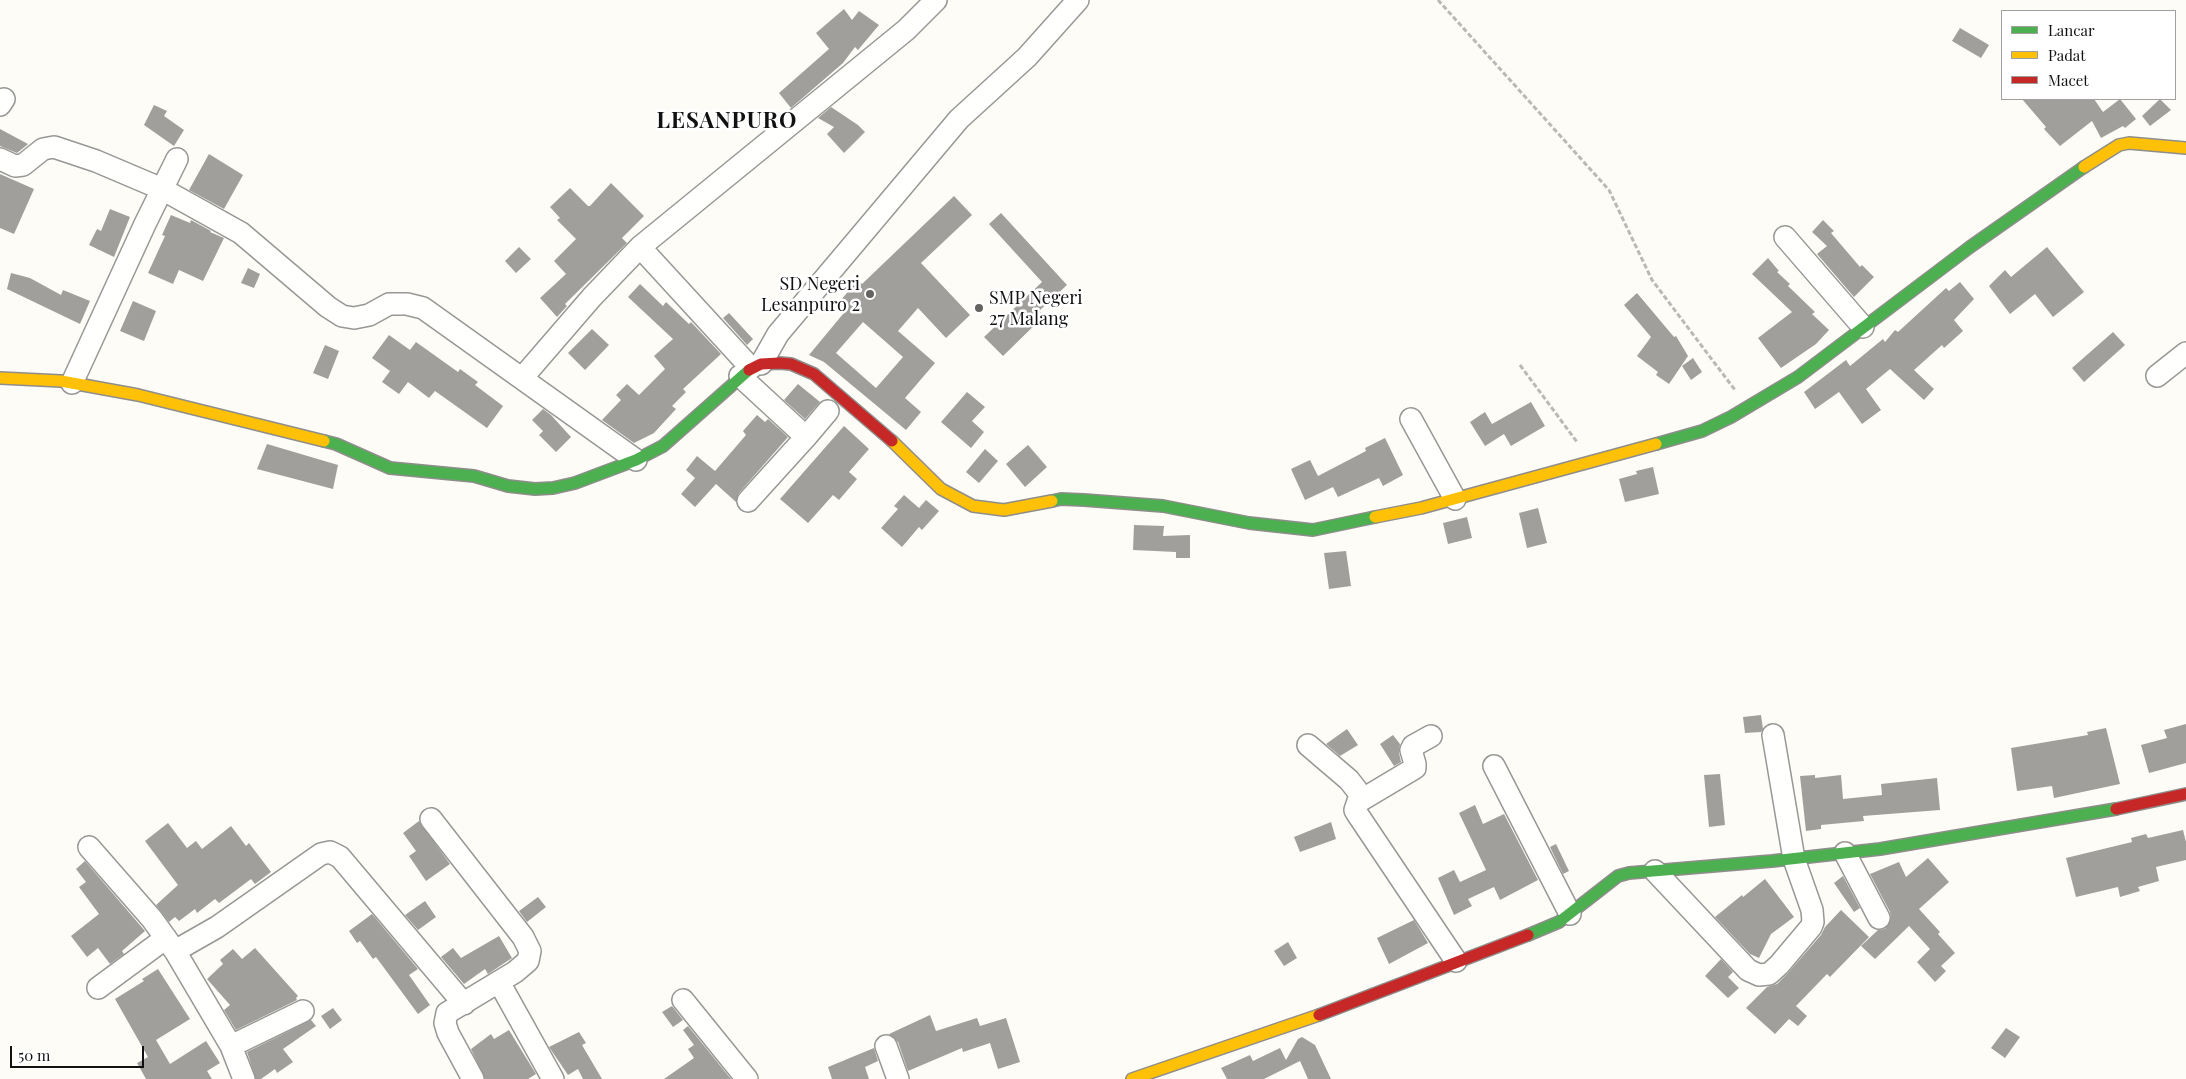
<!DOCTYPE html>
<style>
body{margin:0}
#map{position:relative;width:2186px;height:1079px;overflow:hidden;background:#fdfcf7;font-family:"Playfair Display",serif}
canvas{display:block}
.legend{position:absolute;left:2001px;top:10px;width:175px;height:90px;box-sizing:border-box;background:#fff;border:1px solid #a0a0a0;margin:0;padding:6px 9px;list-style:none;font-size:15px;color:#111}
.legend li{display:flex;align-items:center;gap:10px;height:25px}
.legend b{width:25px;border:1px solid #a0a0a0}
.scale{position:absolute;left:10px;top:1046px;width:134px;height:22px;box-sizing:border-box;border:2px solid #111;border-top:0;padding-left:6px;font-size:15px;line-height:18px;white-space:nowrap;color:#111;-webkit-text-stroke:4px #fff;paint-order:stroke}
</style>
<div id="map">
<canvas width="2186" height="1079"></canvas>
<ul class="legend">
<li><b style="height:6px;background:#4caf50"></b>Lancar</li>
<li><b style="height:6px;background:#ffc107"></b>Padat</li>
<li><b style="height:6px;background:#c62828"></b>Macet</li>
</ul>
<div class="scale">50 m</div>
</div>
<script>
const c = document.querySelector('canvas').getContext('2d');
c.lineJoin = 'round';
function fillPath(path, color) { c.fillStyle = color; c.fill(path, 'evenodd'); }
const toPath = rows => new Path2D(rows.map(r => 'M' + r).join(''));
function stroke(path, color, width, dash) { c.strokeStyle = color; c.lineWidth = width; c.lineCap = dash ? 'butt' : 'round'; c.setLineDash(dash || []); c.stroke(path); }
function write(font, color, halo, rows, align = 'center') {
  c.font = font + ' "Playfair Display",serif'; c.lineWidth = 5; c.setLineDash([]); c.textBaseline = 'middle'; c.strokeStyle = halo; c.fillStyle = color; for (const [text, x, y, turn = 0] of rows) {
    c.save(); c.translate(x, y); c.rotate((+turn || 0) * Math.PI / 180); c.textAlign = isNaN(turn) ? turn : align; if (halo) c.strokeText(text, 0, 0); c.fillText(text, 0, 0); c.restore();
  }
}
fillPath(toPath([
 [844,9,852,20,859,11,879,25,858,50,855,47,843,63,791,108,779,93,829,49,816,33],
 [1960,28,1989,45,1981,58,1952,41],
 [2022,99,2094,99,2103,112,2120,99,2136,119,2125,128,2123,126,2101,138,2092,121,2060,146,2044,129,2046,127],
 [2160,99,2171,110,2150,126,2142,116],
 [154,105,167,111,164,116,184,130,174,146,144,125],
 [831,107,858,125,865,132,844,153,827,134,834,127,818,118],
 [0,129,28,144,27,145,17,153,0,146],
 [209,154,243,175,224,209,189,190],
 [0,174,34,189,14,234,0,228],
 [611,183,644,216,622,238,627,243,565,304,567,306,557,317,540,298,566,274,554,261,576,239,557,220,560,218,550,207,570,188,588,206,590,206],
 [954,196,972,215,921,263,970,315,946,338,918,308,898,331,935,363,905,398,921,412,906,430,824,362,809,355,848,308,840,301,858,280,862,284],
 [863,322,903,357,876,388,836,353],
 [110,209,130,217,114,257,89,245,97,229,101,231],
 [1001,213,1067,285,1039,311,1044,316,1003,356,984,337,1042,282,989,224],
 [171,215,190,223,191,220,211,231,210,232,224,238,203,281,179,270,173,284,148,273,165,236,162,235],
 [1823,220,1834,231,1831,233,1860,267,1862,265,1874,277,1854,297,1817,254,1827,246,1812,232],
 [519,247,531,259,516,273,505,261],
 [2047,247,2084,292,2053,317,2035,294,2010,314,1989,286,2005,270,2011,277],
 [1768,258,1779,271,1777,272,1790,284,1788,286,1815,312,1812,314,1829,330,1816,344,1781,368,1758,338,1792,312,1752,274],
 [248,268,260,274,254,288,241,283],
 [11,273,30,278,61,295,63,290,90,301,80,324,7,289],
 [1960,282,1974,299,1954,320,1963,331,1944,348,1942,345,1914,370,1934,389,1924,400,1890,369,1866,389,1881,410,1862,424,1839,392,1815,409,1804,392,1846,360,1850,366,1883,339,1885,342,1895,330,1898,332,1946,288,1949,291],
 [640,284,663,306,666,302,689,324,691,322,721,354,683,389,686,392,672,406,676,409,654,433,634,443,602,420,621,400,616,395,627,384,639,395,665,369,654,356,673,339,628,297],
 [1637,293,1674,337,1676,336,1688,356,1669,384,1656,375,1658,372,1637,356,1651,337,1624,305],
 [133,301,156,311,144,341,120,331],
 [729,313,753,339,747,345,723,318],
 [592,329,609,345,585,370,568,353],
 [2113,332,2125,345,2084,382,2072,368],
 [389,335,410,350,416,342,458,372,460,369,478,382,475,385,503,406,487,428,435,391,429,398,408,382,399,394,382,382,390,371,372,358],
 [325,345,339,351,328,379,313,373],
 [1693,358,1702,372,1691,380,1682,366],
 [798,384,820,402,805,419,784,400],
 [967,392,985,407,972,421,984,432,971,448,941,422],
 [1531,402,1545,426,1511,446,1504,434,1485,446,1470,422,1485,412,1492,424],
 [543,409,551,415,571,437,556,452,539,435,543,431,532,420],
 [757,415,765,422,768,419,788,437,739,493,736,502,716,484,695,507,681,494,695,478,686,470,697,456,715,471,746,435,743,431],
 [844,426,869,449,849,472,857,479,839,500,833,495,808,523,780,499],
 [1385,438,1403,475,1383,486,1379,478,1338,497,1333,487,1305,500,1291,469,1310,460,1318,476,1366,451,1365,448],
 [267,444,338,465,333,489,257,469],
 [1028,445,1047,467,1025,487,1006,464],
 [985,449,998,461,979,483,966,472],
 [1653,467,1659,494,1625,502,1619,479,1637,474,1636,471],
 [904,495,919,508,926,500,939,511,922,530,919,527,902,547,881,528,898,509,894,506],
 [1538,508,1547,543,1527,548,1519,513],
 [1467,517,1472,538,1448,544,1443,523],
 [1134,525,1164,526,1163,536,1190,535,1190,558,1176,558,1176,552,1133,550],
 [1346,551,1351,586,1329,589,1324,553],
 [1761,715,1763,729,1761,732,1745,733,1743,717],
 [2186,724,2186,763,2149,773,2141,745,2167,738,2164,730],
 [2106,728,2120,784,2054,798,2052,786,2017,791,2011,748,2088,735,2087,732],
 [1347,729,1358,745,1340,756,1326,744],
 [1393,735,1400,744,1399,753,1401,762,1394,766,1380,744],
 [1720,774,1725,825,1709,827,1704,775],
 [1815,775,1815,778,1841,775,1843,799,1882,795,1881,784,1937,778,1940,810,1863,816,1864,821,1821,825,1821,829,1806,831,1800,776],
 [1475,805,1483,824,1504,814,1538,880,1500,900,1494,887,1468,899,1472,906,1454,915,1438,878,1454,870,1460,882,1486,870,1459,813],
 [419,821,450,864,426,881,409,856,416,851,403,833],
 [1331,822,1336,839,1300,852,1294,837],
 [168,823,187,848,196,841,202,849,231,826,246,846,249,843,271,872,255,884,251,879,219,903,215,899,197,913,195,909,179,921,175,917,169,922,156,905,178,885,145,841],
 [2183,830,2186,842,2186,860,2156,867,2159,881,2138,887,2140,891,2120,897,2118,887,2076,897,2066,858,2132,842,2131,838,2146,834,2148,838],
 [1556,844,1569,871,1563,874,1550,847],
 [1928,858,1949,882,1919,909,1940,932,1938,934,1955,953,1941,966,1946,971,1935,982,1917,962,1930,949,1909,926,1875,959,1861,946,1878,930,1885,929,1891,919,1890,912,1870,874,1899,862,1906,877],
 [85,861,145,931,122,951,124,954,110,964,98,948,87,957,71,936,99,914,79,887,86,882,76,869],
 [1843,876,1860,908,1854,912,1834,883],
 [1765,879,1794,917,1771,934,1759,958,1750,954,1715,917,1742,895,1743,897],
 [538,897,546,907,527,922,519,911],
 [425,901,436,917,418,930,405,915],
 [1841,910,1869,937,1830,977,1827,974,1796,1006,1807,1016,1798,1026,1789,1019,1775,1034,1746,1008,1767,987,1777,984,1788,973,1821,935,1825,927],
 [372,914,418,969,409,975,430,1005,418,1014,376,957,373,959,360,941,357,943,349,931],
 [1414,920,1428,943,1389,964,1377,938],
 [499,936,512,958,488,974,485,969,464,984,441,957,453,948,461,958],
 [1288,942,1297,958,1284,966,1274,951],
 [255,948,298,996,296,998,297,1000,236,1030,224,1010,230,1005,207,979,223,964,220,960,233,949,242,959],
 [1721,959,1733,972,1728,977,1739,988,1728,998,1705,976],
 [158,969,190,1019,156,1040,170,1064,206,1041,220,1063,207,1071,212,1079,146,1079,137,1063,148,1057,115,999,144,981,142,979],
 [672,1006,683,1020,673,1027,662,1012],
 [333,1008,342,1020,330,1029,321,1016],
 [930,1015,936,1031,977,1018,980,1026,1006,1018,1020,1062,998,1069,990,1043,963,1052,962,1048,908,1071,898,1042,889,1034],
 [311,1020,316,1026,283,1049,293,1062,277,1073,275,1069,261,1079,256,1079,247,1052],
 [688,1026,731,1079,664,1079,694,1058,688,1049,694,1045,683,1030],
 [2006,1028,2020,1037,2005,1058,1991,1048],
 [509,1030,536,1074,528,1079,485,1079,471,1049,491,1034,494,1039],
 [579,1032,586,1043,582,1045,602,1079,583,1079,578,1069,568,1075,549,1047],
 [1302,1037,1315,1045,1331,1079,1308,1079,1300,1061,1264,1079,1227,1079,1221,1068,1250,1055,1253,1061,1280,1048,1286,1060,1298,1039],
 [874,1048,878,1061,865,1067,869,1079,832,1079,828,1067]
]), '#a19f9c');
const street = toPath([
 [0,105,4,99],
 [0,159,15,166,23,165,43,149,54,147,96,161,162,189,241,233,328,307,342,316,354,318,369,315,389,304,407,304,423,308,636,460],
 [1785,237,1863,327],
 [640,247,751,368],
 [761,364,778,334,959,119,1027,57,1078,0],
 [740,376,806,437,748,501],
 [2157,376,2186,353],
 [523,377,592,297,640,247,906,30,936,0],
 [72,383,145,224,177,159],
 [1411,419,1455,499],
 [806,437,828,411],
 [1308,745,1349,780,1356,789,1360,795,1355,810,1358,815,1456,961],
 [1494,766,1570,914],
 [1358,802,1415,768,1415,764,1411,750,1413,746,1431,736],
 [431,819,523,937,530,951,528,961,515,972,447,1013,445,1023,448,1033,473,1079],
 [89,847,152,919,175,951],
 [1845,853,1879,918],
 [1655,871,1748,970,1759,975,1769,974,1779,965,1811,927,1813,922,1812,910,1794,859,1773,735],
 [499,982,553,1079],
 [98,988,166,938],
 [683,1000,747,1079],
 [231,1046,303,1011],
 [886,1046,898,1079],
 [244,1079,231,1046,175,951,217,927,321,854,330,852,340,857,464,1004]
]);
const fast = toPath([
 [324,441,336,444,390,468,474,476,508,486,535,489,553,488,575,483,636,460,663,446,749,370],
 [1656,444,1702,431,1731,417,1798,377,1970,247,2084,167],
 [1052,501,1061,499,1084,500,1163,506,1249,523,1313,530,1375,517],
 [1528,935,1559,922,1618,876,1629,873,1772,861,1880,849,2116,809]
]);
const slow = toPath([
 [2084,167,2119,145,2129,143,2186,148],
 [0,378,61,381,138,395,324,441],
 [892,441,941,489,973,506,1004,510,1052,501],
 [1375,517,1421,508,1656,444],
 [1132,1079,1319,1015]
]);
const jam = toPath([
 [749,370,761,364,779,363,791,364,814,374,892,441],
 [2116,809,2186,794],
 [1319,1015,1528,935]
]);
stroke(street, '#979795', 24);
stroke(fast, '#8e8d8b', 14);
stroke(slow, '#8e8d8b', 14);
stroke(jam, '#8e8d8b', 14);
stroke(toPath([
 [1438,0,1609,190,1652,280,1735,390],
 [1520,365,1577,442]
]), '#b9b9b8', 3, [5, 2.5]);
stroke(street, '#fffffe', 21);
stroke(fast, '#4caf50', 11);
stroke(slow, '#ffc107', 11);
stroke(jam, '#c62828', 11);
for (const [x, y, r, color] of [
 [870,294,5,"#646362"],
 [979,308,5,"#646362"]
]) { const dot = new Path2D(); dot.arc(x, y, r, 0, 2 * Math.PI); c.fillStyle = color; c.fill(dot); stroke(dot, '#fff', 2); }
write('18px', '#111', '#fff', [
 ["SD Negeri",860,284],
 ["Lesanpuro 2",860,305],
 ["SMP Negeri",989,298,"left"],
 ["27 Malang",989,319,"left"]
], 'right');
c.letterSpacing = '1px';
write('bold 22px', '#111', '#fff', [
 ["LESANPURO",727,121]
]);
c.letterSpacing = '0px';
</script>
